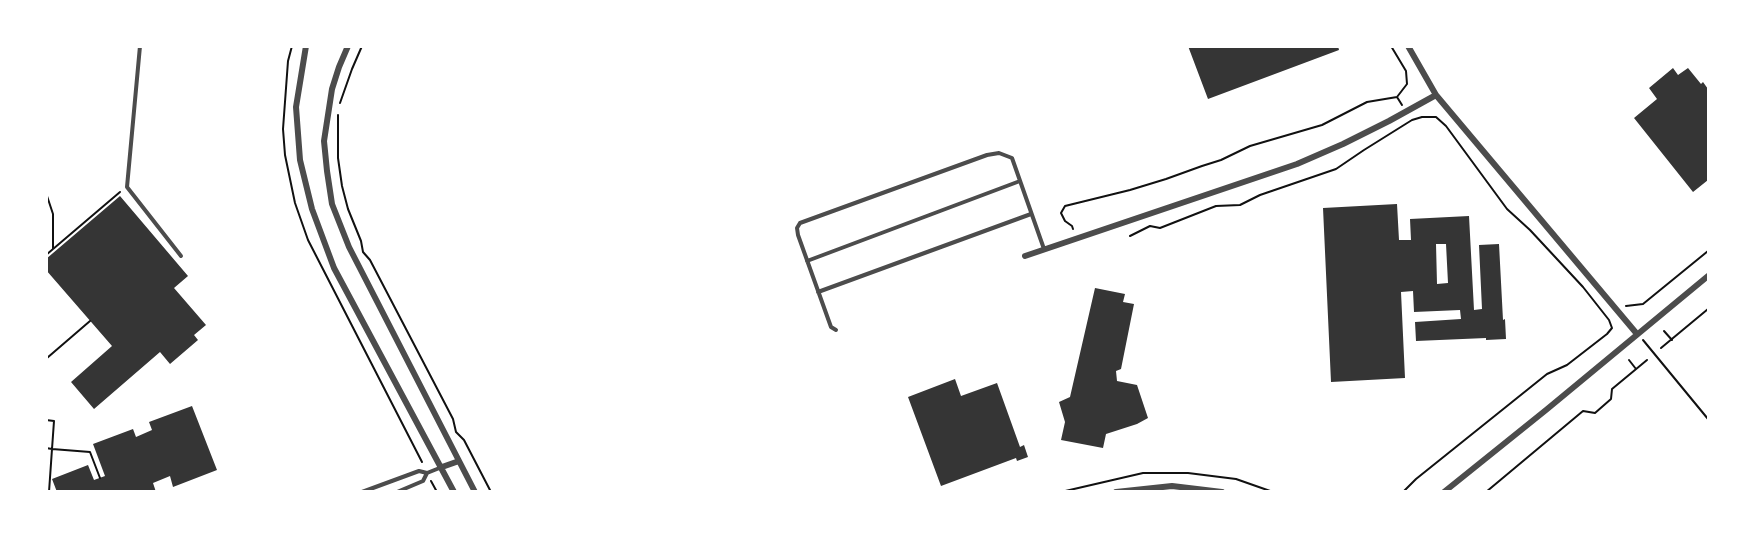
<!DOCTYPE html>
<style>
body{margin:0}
#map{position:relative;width:1755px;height:538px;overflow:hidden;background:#fff;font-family:"Nunito Sans",sans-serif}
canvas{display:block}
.frame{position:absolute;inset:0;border:48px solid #fff;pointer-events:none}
</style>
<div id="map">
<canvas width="1755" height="538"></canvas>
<div class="frame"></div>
</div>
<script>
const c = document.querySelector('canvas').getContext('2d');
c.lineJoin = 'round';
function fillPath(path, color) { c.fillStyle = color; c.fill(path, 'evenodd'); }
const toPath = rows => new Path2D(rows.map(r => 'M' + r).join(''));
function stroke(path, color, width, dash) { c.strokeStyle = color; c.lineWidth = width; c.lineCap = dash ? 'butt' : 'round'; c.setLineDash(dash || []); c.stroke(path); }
fillPath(toPath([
 [1188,46,1338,46,1339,50,1208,99],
 [1673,68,1678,75,1688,68,1701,84,1703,82,1708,89,1708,180,1693,192,1634,118,1657,99,1649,88],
 [120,196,188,276,174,288,206,325,194,335,198,340,170,364,160,352,94,409,71,382,112,346,46,270,46,259],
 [1397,204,1399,240,1411,240,1410,219,1469,216,1474,310,1482,309,1479,245,1499,244,1503,320,1505,319,1506,339,1486,340,1486,338,1416,341,1415,322,1461,319,1460,310,1414,312,1413,291,1401,292,1405,378,1331,382,1323,208],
 [1436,244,1446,244,1448,283,1437,284],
 [1095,288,1125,294,1123,302,1134,304,1121,369,1116,371,1117,381,1137,385,1148,418,1137,424,1106,434,1103,448,1061,440,1065,422,1059,402,1070,397],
 [955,379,961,396,997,383,1020,447,1024,445,1028,457,1017,461,1016,458,941,486,908,397],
 [192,406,217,470,173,487,170,476,153,483,156,492,57,492,52,479,88,465,94,480,105,476,93,444,133,429,136,437,152,430,149,422]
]), '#353535');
stroke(toPath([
 [292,46,288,61,283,129,285,155,295,203,308,240,422,462],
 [1397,97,1402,105],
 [340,103,352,69,362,46],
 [338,115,338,158,342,186,348,209,361,241,363,252,370,260,453,419,456,432,464,440,491,492],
 [46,193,53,214,53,249],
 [1073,229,1072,226,1065,221,1061,213,1065,206,1130,190,1166,179,1202,166,1221,160,1250,146,1322,125,1367,102,1397,97,1407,84,1406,71,1391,46],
 [1130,236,1150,226,1160,228,1216,206,1240,205,1260,195,1336,169,1364,150,1412,120],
 [46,255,120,192],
 [1626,306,1643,304,1708,251],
 [1664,331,1672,340],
 [1643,340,1708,419],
 [1661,348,1708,309],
 [47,358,90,321],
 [1629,360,1636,369],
 [46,420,54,421,52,449,46,448],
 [431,481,437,492],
 [49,492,52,449,90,452,100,478],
 [56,492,57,491],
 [1061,492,1143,473,1188,473,1236,479,1273,492],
 [1403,492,1416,479,1547,374,1567,365,1607,334,1612,328,1609,320,1583,287,1530,230,1507,209,1446,126,1436,117,1422,117,1412,120],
 [1486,492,1583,411,1595,413,1611,399,1612,389,1647,360]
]), '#111', 2);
stroke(toPath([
 [140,46,127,187,181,256],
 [807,261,1020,181],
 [818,292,1031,214],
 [836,330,831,327,798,235,797,228,800,223,987,155,999,153,1012,158,1044,249],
 [362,492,419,471,427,473,442,467],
 [397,492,423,481,427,473]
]), '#4c4c4c', 4);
stroke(toPath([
 [306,46,296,107,300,160,312,209,334,268,454,492],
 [348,46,339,67,332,89,324,141,327,171,332,204,349,247,475,492],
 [1408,46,1436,95,1637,334],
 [1025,256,1297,164,1343,144,1389,121,1436,95],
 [442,467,459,461],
 [1116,492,1172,486,1222,492],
 [1444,492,1546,410,1708,276]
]), '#4c4c4c', 6);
</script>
